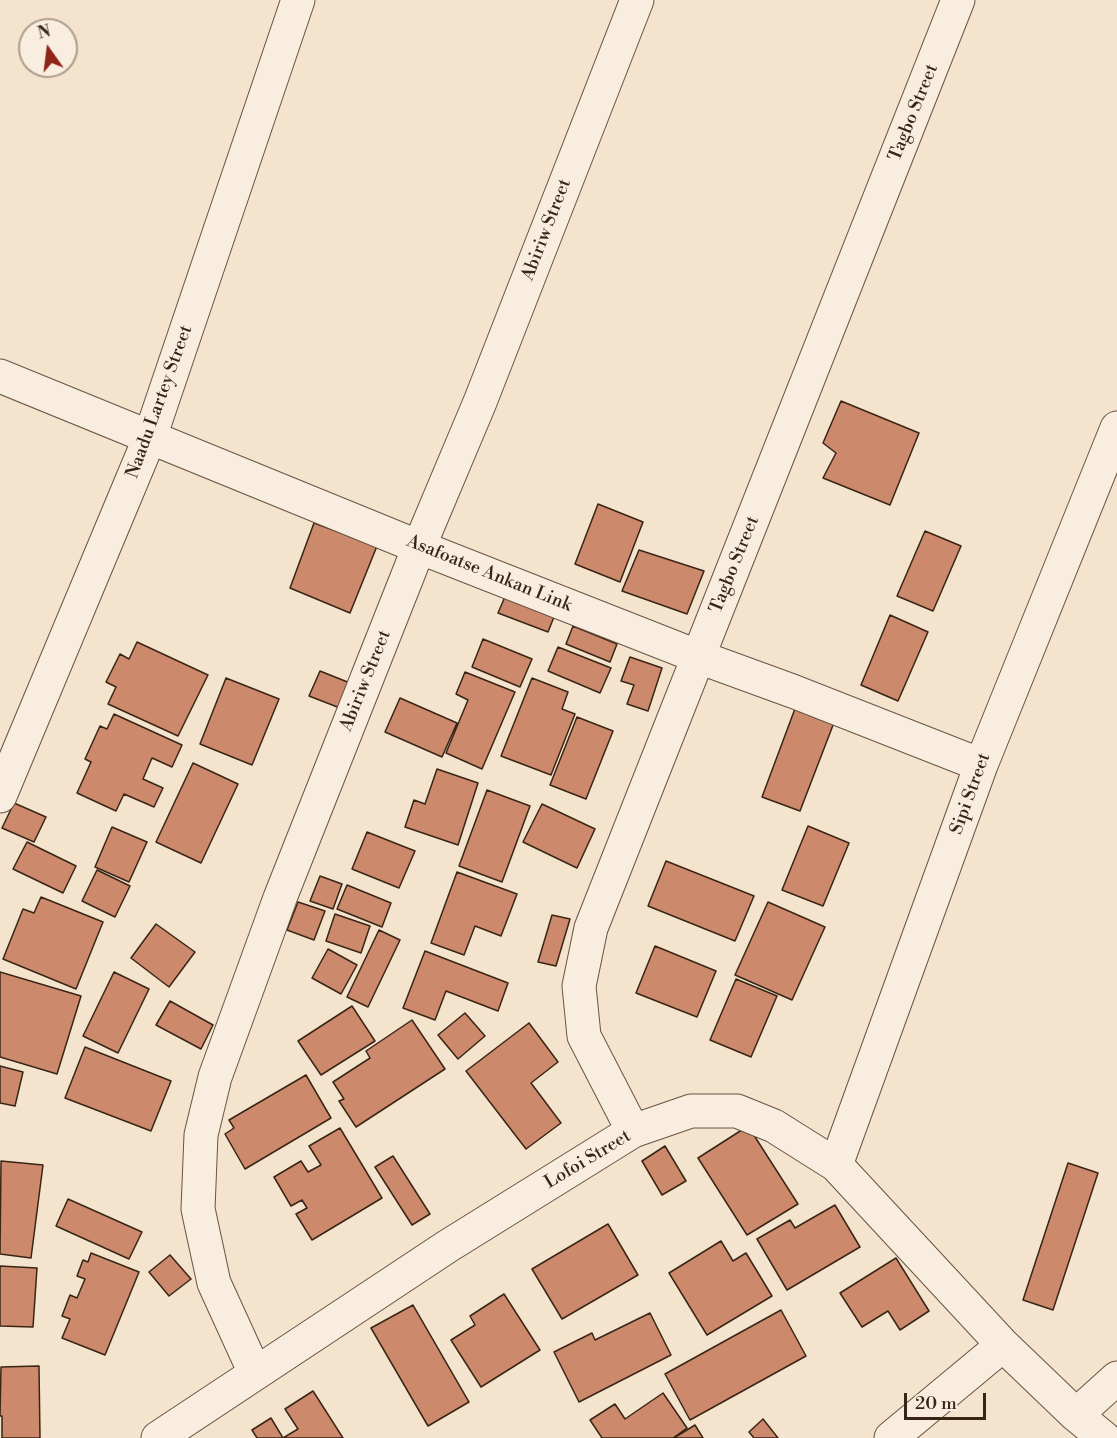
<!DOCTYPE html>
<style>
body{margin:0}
#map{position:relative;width:1117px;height:1438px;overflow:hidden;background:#f4e3cd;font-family:"Libre Bodoni",serif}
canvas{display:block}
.north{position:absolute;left:18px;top:18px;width:60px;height:60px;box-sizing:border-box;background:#f8edde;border:2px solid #ac9d8e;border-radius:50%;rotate:346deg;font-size:16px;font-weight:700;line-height:24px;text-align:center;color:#392516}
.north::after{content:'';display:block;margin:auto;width:21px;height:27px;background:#8f2418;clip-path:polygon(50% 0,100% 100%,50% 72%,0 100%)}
.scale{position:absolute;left:904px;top:1393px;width:82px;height:27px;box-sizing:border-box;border:3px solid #392516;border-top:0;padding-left:8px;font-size:18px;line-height:21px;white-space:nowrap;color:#392516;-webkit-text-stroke:4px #f8edde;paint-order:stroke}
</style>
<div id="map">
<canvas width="1117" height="1438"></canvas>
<div class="north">N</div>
<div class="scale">20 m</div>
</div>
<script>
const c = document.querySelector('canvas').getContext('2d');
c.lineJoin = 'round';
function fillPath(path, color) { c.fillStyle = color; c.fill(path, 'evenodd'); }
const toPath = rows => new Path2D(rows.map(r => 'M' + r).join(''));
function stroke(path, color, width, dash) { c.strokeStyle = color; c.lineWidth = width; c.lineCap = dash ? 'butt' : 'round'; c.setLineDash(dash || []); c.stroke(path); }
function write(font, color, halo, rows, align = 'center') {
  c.font = font + ' "Libre Bodoni",serif'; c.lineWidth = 4.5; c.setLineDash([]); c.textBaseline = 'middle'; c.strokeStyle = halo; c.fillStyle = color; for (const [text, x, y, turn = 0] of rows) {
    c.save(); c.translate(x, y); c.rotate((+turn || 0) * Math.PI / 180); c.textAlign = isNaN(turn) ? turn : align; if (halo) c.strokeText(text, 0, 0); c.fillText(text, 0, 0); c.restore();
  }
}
const building = toPath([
 [841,401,919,433,890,505,823,478,836,453,823,443,841,401],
 [598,504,643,522,620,582,575,564,598,504],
 [314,523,377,546,350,613,290,588,314,523],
 [925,531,961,546,933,611,897,596,925,531],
 [639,550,704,571,687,614,622,591,639,550],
 [507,592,556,612,548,632,498,613,507,592],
 [890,615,928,632,898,701,861,685,890,615],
 [573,626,617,644,610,662,566,644,573,626],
 [483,639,532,659,520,687,472,667,483,639],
 [137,642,208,675,178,736,108,704,116,687,106,682,120,654,129,659,137,642],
 [558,647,611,668,600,693,548,671,558,647],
 [630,657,662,668,648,711,627,704,634,685,621,681,630,657],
 [320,671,350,683,340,708,309,696,320,671],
 [465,672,515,692,482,769,446,753,468,700,456,694,465,672],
 [226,678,279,699,252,765,200,744,226,678],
 [532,678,568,692,562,709,575,714,551,775,501,756,532,678],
 [400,698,457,723,442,757,385,732,400,698],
 [796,706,835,720,800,811,762,797,796,706],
 [114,714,182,745,172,767,152,758,143,779,163,788,154,807,124,794,116,811,77,793,91,762,85,759,100,726,107,729,114,714],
 [577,717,613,731,586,799,550,785,577,717],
 [193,763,238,784,201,863,156,842,193,763],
 [437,769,478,783,458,845,405,827,414,800,425,804,437,769],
 [487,790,530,806,502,882,459,866,487,790],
 [14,803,46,817,34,842,2,828,14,803],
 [542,804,595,829,577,868,523,842,542,804],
 [808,826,849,843,823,906,782,890,808,826],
 [112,827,147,842,129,882,95,867,112,827],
 [367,832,415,851,399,888,352,869,367,832],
 [27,842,76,866,63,893,13,869,27,842],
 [666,861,754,896,735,941,648,906,666,861],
 [97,870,130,886,115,917,82,901,97,870],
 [457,872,517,894,501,936,475,926,464,955,431,943,457,872],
 [320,876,342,884,333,909,310,901,320,876],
 [347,885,391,903,382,927,337,909,347,885],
 [41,897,103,922,76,989,3,959,23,909,34,913,41,897],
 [298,902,325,911,314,940,287,930,298,902],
 [768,902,825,927,792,1000,735,975,768,902],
 [335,914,370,926,361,953,326,941,335,914],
 [552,915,570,919,556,966,538,962,552,915],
 [156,924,195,952,169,987,131,958,156,924],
 [379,930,400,940,368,1007,347,997,379,930],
 [655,946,716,971,697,1017,636,993,655,946],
 [328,949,357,965,341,994,312,978,328,949],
 [425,951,508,983,498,1011,446,991,435,1020,403,1008,425,951],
 [0,972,81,996,57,1074,0,1057,0,972],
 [114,972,149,989,118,1053,83,1036,114,972],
 [736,979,777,996,751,1057,710,1040,736,979],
 [170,1001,213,1025,201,1049,156,1025,170,1001],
 [352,1006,375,1041,321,1075,298,1041,352,1006],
 [465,1013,485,1036,458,1059,438,1035,465,1013],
 [412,1020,445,1069,356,1127,339,1101,344,1099,333,1082,370,1058,366,1051,412,1020],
 [529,1023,558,1062,531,1083,561,1123,526,1149,466,1071,529,1023],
 [85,1047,171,1081,151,1131,65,1098,85,1047],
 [0,1066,23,1072,15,1106,0,1103,0,1066],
 [306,1075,331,1118,245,1169,225,1134,234,1128,229,1120,306,1075],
 [748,1126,798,1204,747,1235,698,1158,748,1126],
 [340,1128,382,1198,312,1240,296,1214,307,1208,302,1200,291,1206,274,1177,301,1161,308,1172,321,1165,309,1146,340,1128],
 [665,1146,686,1181,662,1195,642,1161,665,1146],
 [393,1156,430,1214,412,1225,375,1167,393,1156],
 [1,1161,43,1165,31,1258,0,1254,1,1161],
 [1068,1163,1098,1173,1053,1310,1023,1300,1068,1163],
 [68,1199,142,1232,129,1259,56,1226,68,1199],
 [835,1205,860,1247,787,1290,757,1239,790,1220,795,1228,835,1205],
 [608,1224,638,1275,562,1319,532,1269,608,1224],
 [721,1241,733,1261,746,1253,772,1296,707,1335,669,1273,721,1241],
 [91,1253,139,1272,105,1355,62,1338,70,1319,62,1316,70,1295,77,1298,85,1279,77,1276,83,1260,88,1262,91,1253],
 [170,1255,191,1279,169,1296,149,1272,170,1255],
 [896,1258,929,1311,900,1330,888,1311,862,1327,840,1293,896,1258],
 [0,1266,37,1268,33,1327,0,1326,0,1266],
 [504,1294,540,1350,481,1387,451,1340,475,1325,470,1316,504,1294],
 [413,1305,469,1402,428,1426,371,1328,413,1305],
 [781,1310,806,1356,690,1420,665,1374,781,1310],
 [650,1313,671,1355,579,1402,554,1352,592,1333,595,1340,650,1313],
 [39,1366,40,1438,2,1438,2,1416,0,1416,1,1367,39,1366],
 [313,1391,343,1438,283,1438,298,1429,285,1409,313,1391],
 [663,1393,687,1428,673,1438,602,1438,590,1420,615,1404,625,1419,663,1393],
 [271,1418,283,1438,257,1438,252,1430,271,1418],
 [763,1419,778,1438,754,1438,749,1432,763,1419],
 [695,1425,703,1438,674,1438,695,1425]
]);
fillPath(building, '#cc896b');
stroke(building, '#392516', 1.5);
const minor = toPath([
 [0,376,419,547,699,657,795,692,981,765],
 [0,796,150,437,298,0],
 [633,1131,584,1036,579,986,591,928,958,0],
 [836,1165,981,765,1117,428],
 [255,1373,214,1283,198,1209,201,1135,215,1077,280,898,419,547,480,402,637,0],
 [1076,1415,1117,1378],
 [158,1438,448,1246,633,1131,691,1111,737,1111,774,1126,836,1165,1003,1345,1076,1415,1104,1438],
 [891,1438,1003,1345]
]);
stroke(minor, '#685444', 35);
stroke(minor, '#f8edde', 33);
write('18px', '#392516', '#f8edde', [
 ["Tagbo Street",914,113,-68],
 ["Abiriw Street",547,230,-69],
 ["Naadu Lartey Street",160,402,-70],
 ["Tagbo Street",735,565,-68],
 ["Asafoatse Ankan Link",489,574,22],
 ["Abiriw Street",366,681,-68],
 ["Sipi Street",971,794,-70],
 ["Lofoi Street",588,1160,-31]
]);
</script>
